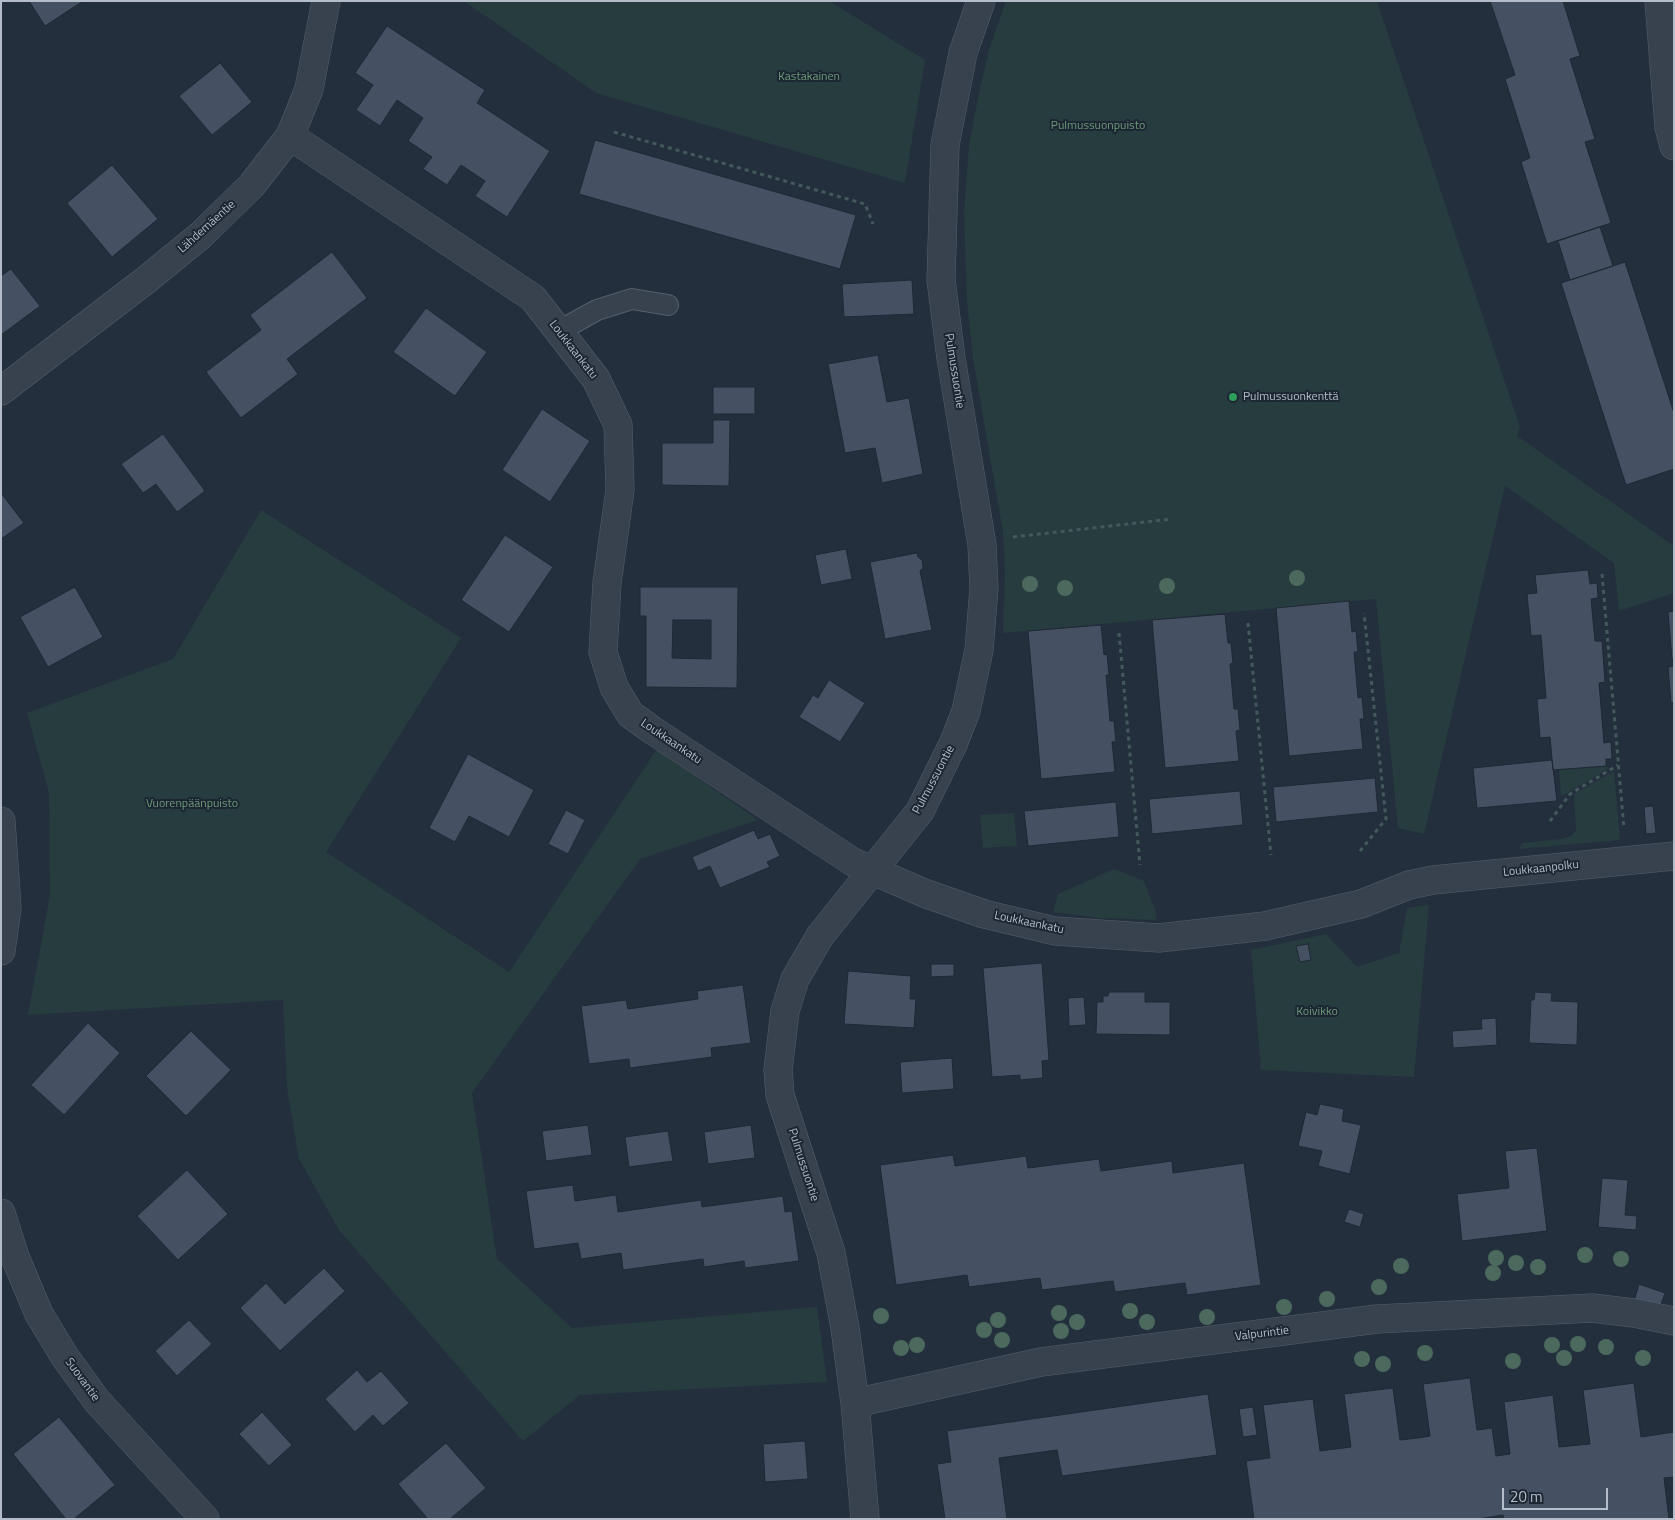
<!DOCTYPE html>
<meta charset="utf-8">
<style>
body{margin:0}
#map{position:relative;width:1675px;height:1520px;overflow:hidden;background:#242f3e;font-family:"Titillium Web",sans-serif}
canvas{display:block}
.frame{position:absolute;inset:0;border:2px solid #b4bcc9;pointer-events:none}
.scale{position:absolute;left:1502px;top:1488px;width:106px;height:22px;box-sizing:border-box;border:2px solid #b4bcc9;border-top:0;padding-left:6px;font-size:15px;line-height:18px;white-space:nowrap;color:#b4bcc9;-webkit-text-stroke:4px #1d2633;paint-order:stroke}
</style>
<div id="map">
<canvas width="1675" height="1520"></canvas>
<div class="frame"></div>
<div class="scale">20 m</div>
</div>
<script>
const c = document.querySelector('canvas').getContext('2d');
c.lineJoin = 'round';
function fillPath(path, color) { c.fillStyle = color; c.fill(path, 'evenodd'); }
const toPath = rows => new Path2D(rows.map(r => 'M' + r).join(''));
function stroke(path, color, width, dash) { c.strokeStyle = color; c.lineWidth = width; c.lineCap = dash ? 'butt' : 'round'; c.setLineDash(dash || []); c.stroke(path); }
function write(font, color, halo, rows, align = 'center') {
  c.font = font + ' "Titillium Web",sans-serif'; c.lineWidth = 4; c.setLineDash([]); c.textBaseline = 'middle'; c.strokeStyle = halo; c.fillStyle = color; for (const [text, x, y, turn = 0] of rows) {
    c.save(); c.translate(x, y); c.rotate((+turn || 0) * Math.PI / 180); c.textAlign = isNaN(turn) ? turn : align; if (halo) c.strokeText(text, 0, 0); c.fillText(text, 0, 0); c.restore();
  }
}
fillPath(toPath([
 [464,1,829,1,925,60,905,183,596,93],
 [1006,1,1377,1,1520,427,1517,436,1671,544,1674,544,1674,593,1619,611,1614,563,1505,486,1424,834,1398,828,1376,599,1003,633,1005,573,1003,533,973,358,967,302,964,212,969,146,979,92,989,50],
 [261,510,461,638,326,852,509,972,657,749,758,820,640,859,472,1093,497,1259,572,1328,817,1307,827,1382,580,1395,523,1441,339,1230,299,1159,287,1087,283,1000,28,1015,50,895,49,793,27,713,173,659],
 [1606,766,1609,768,1561,797,1559,770],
 [1614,771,1620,840,1519,849,1523,843,1561,839,1571,836,1576,831,1574,794],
 [1014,813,1017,846,983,848,980,815],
 [1114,869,1144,881,1156,912,1156,920,1100,918,1053,912,1058,894],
 [1429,905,1414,1077,1261,1070,1251,950,1326,934,1357,967,1399,953,1407,908]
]), '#263c3f');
const building = toPath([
 [29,1,83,1,45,26,29,1],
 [1490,1,1563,1,1580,56,1570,59,1595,139,1585,142,1611,223,1547,244,1521,162,1530,158,1505,79,1515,75,1490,1],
 [387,26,485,90,477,103,550,151,507,217,475,196,485,181,461,165,447,185,423,169,432,157,408,141,423,118,397,100,380,126,356,110,373,85,355,73,387,26],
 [220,63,252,102,212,135,179,96,220,63],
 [595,140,856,215,840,269,579,194,595,140],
 [112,165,158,219,112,257,67,203,112,165],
 [1600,227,1613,266,1570,280,1558,241,1600,227],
 [332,252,367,298,287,359,298,374,241,418,206,372,261,330,250,315,332,252],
 [1625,262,1674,413,1674,469,1626,485,1561,283,1625,262],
 [11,269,40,306,1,335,1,276,11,269],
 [912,280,914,314,844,317,842,284,912,280],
 [426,308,487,352,455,396,393,352,426,308],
 [878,355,887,402,909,398,923,474,882,483,875,448,845,453,828,364,878,355],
 [713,387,755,387,755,414,713,414,713,387],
 [542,409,590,441,550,502,502,470,542,409],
 [713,420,730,420,729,486,662,485,662,443,713,443,713,420],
 [163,434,205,491,177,512,156,484,143,493,121,464,163,434],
 [1,493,24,523,1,539,1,493],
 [505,535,553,567,509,632,461,600,505,535],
 [846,549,852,579,821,585,815,555,846,549],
 [917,553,918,557,922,560,923,568,920,571,932,630,885,639,870,562,917,553],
 [1588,570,1590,584,1597,583,1598,598,1591,599,1595,641,1602,641,1605,682,1599,683,1604,743,1611,742,1612,759,1606,759,1606,766,1553,770,1550,737,1540,738,1537,699,1546,698,1541,635,1531,636,1527,594,1537,593,1535,575,1588,570],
 [75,587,103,637,48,667,20,617,75,587],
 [640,587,738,587,737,688,646,687,646,616,640,616,640,587],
 [673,620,711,620,711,659,672,658,673,620],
 [1349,601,1352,632,1356,631,1358,652,1354,652,1358,698,1362,697,1364,719,1360,719,1363,749,1289,756,1276,608,1349,601],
 [1674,611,1674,659,1672,659,1668,612,1674,611],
 [1225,614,1228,643,1231,643,1233,663,1230,664,1234,709,1238,709,1240,730,1236,731,1239,761,1165,768,1152,620,1225,614],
 [1101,625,1104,655,1107,654,1109,675,1106,675,1110,721,1114,721,1116,742,1112,742,1115,772,1041,779,1028,631,1101,625],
 [1674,666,1674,702,1671,703,1668,667,1674,666],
 [829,680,865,703,840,742,799,717,813,695,818,698,829,680],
 [468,754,534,790,509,837,469,816,455,842,429,828,468,754],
 [1552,760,1557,801,1477,808,1473,768,1552,760],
 [1375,778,1378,812,1276,822,1273,787,1375,778],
 [1240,791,1243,825,1152,834,1149,799,1240,791],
 [1116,802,1119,837,1028,846,1024,811,1116,802],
 [1653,806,1656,833,1646,834,1644,807,1653,806],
 [566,810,585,820,568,854,548,844,566,810],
 [754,830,758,839,770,834,780,856,767,862,770,867,720,888,710,866,698,871,692,857,754,830],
 [1308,944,1311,960,1300,962,1296,946,1308,944],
 [1042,963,1049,1060,1042,1061,1043,1078,1020,1080,1020,1075,992,1077,983,968,1042,963],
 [931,964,954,964,954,976,931,977,931,964],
 [848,971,911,976,910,999,916,999,914,1028,844,1024,848,971],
 [743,985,751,1043,711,1048,712,1057,630,1068,629,1059,589,1064,581,1006,626,1000,628,1009,698,999,697,991,743,985],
 [1109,992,1145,992,1145,1002,1170,1002,1170,1035,1096,1034,1097,1002,1103,1002,1103,996,1108,996,1109,992],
 [1535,992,1552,993,1551,1001,1578,1002,1577,1045,1529,1043,1531,1000,1534,1000,1535,992],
 [1084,997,1086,1025,1069,1026,1068,998,1084,997],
 [1496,1018,1497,1045,1453,1048,1452,1031,1482,1029,1481,1019,1496,1018],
 [88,1023,120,1053,64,1115,31,1085,88,1023],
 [191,1031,231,1070,186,1116,146,1076,191,1031],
 [952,1058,954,1089,902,1093,900,1062,952,1058],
 [1320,1104,1344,1109,1342,1121,1361,1125,1350,1174,1318,1166,1322,1151,1298,1146,1306,1112,1317,1115,1320,1104],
 [588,1125,592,1155,546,1161,542,1131,588,1125],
 [751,1125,755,1158,708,1164,704,1132,751,1125],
 [668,1131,673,1161,629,1167,625,1137,668,1131],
 [1537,1148,1547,1231,1462,1241,1457,1194,1509,1188,1505,1151,1537,1148],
 [953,1155,955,1166,1026,1156,1028,1168,1099,1159,1101,1171,1172,1161,1173,1173,1244,1163,1261,1285,1187,1295,1185,1283,1115,1292,1113,1281,1042,1290,1040,1278,969,1287,967,1275,896,1285,880,1165,953,1155],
 [187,1170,228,1214,178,1260,137,1216,187,1170],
 [1602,1178,1628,1180,1625,1215,1637,1216,1636,1230,1598,1227,1602,1178],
 [573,1185,575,1201,616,1195,618,1212,701,1200,702,1207,783,1196,785,1212,792,1211,799,1261,745,1268,744,1261,704,1267,703,1259,623,1270,621,1253,581,1259,578,1243,534,1249,526,1191,573,1185],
 [1349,1209,1364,1214,1360,1227,1344,1222,1349,1209],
 [324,1268,345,1291,280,1351,240,1308,266,1283,285,1304,324,1268],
 [1639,1284,1665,1293,1659,1310,1634,1301,1639,1284],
 [189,1320,212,1344,177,1376,155,1351,189,1320],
 [357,1370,367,1382,381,1371,409,1403,383,1426,373,1415,355,1432,325,1399,357,1370],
 [1470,1378,1477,1430,1492,1428,1496,1456,1510,1454,1504,1402,1553,1395,1559,1447,1590,1444,1583,1390,1634,1383,1641,1437,1674,1432,1674,1477,1664,1478,1669,1519,1504,1519,1503,1515,1478,1519,1254,1519,1246,1461,1270,1458,1263,1405,1313,1399,1320,1451,1351,1447,1344,1394,1393,1388,1400,1440,1418,1438,1430,1436,1423,1384,1470,1378],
 [1208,1394,1217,1455,1062,1476,1057,1450,999,1458,1007,1519,945,1519,937,1464,951,1462,947,1431,1208,1394],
 [1253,1407,1257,1435,1243,1437,1239,1409,1253,1407],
 [262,1412,292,1445,269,1466,239,1434,262,1412],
 [59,1417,115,1485,74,1519,66,1519,13,1454,59,1417],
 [805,1441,808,1479,765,1482,763,1444,805,1441],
 [446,1443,486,1488,450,1519,428,1519,398,1484,446,1443]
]);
fillPath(building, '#455162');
stroke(building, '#1f2835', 1);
const lane = toPath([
 [559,331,597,310,632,299,668,305]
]);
const street = toPath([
 [1659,1,1669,127,1674,146],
 [290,136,533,298,596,379,618,425,620,490,607,583,603,652,614,687,630,714,652,730,853,862,924,893,984,914,1055,931,1159,938,1265,926,1361,904,1409,885,1433,880,1674,856],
 [1,391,146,280,201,235,252,185,290,136,309,89,326,1],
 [1,821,7,908,1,951],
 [1,1213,15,1257,39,1314,65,1357,97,1401,205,1519],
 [855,1403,1041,1362,1377,1319,1592,1308,1634,1313,1674,1321],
 [865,1519,855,1403,845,1328,831,1253,780,1095,778,1070,785,1011,795,979,820,936,920,811,954,742,966,711,979,650,984,588,982,545,951,358,941,280,945,145,963,53,981,1]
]);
stroke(lane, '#565f6c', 22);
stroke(street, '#565f6c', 29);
stroke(toPath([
 [614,132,865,204,873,224],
 [1013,537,1172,519],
 [1602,574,1624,829],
 [1248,623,1271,855],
 [1119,633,1140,865],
 [1550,821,1570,794,1618,765],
 [1360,851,1386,819,1364,613]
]), '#44595c', 3, [4, 4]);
stroke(lane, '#38414e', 20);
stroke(street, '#38414e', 28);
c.fillStyle = '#4b6a5d';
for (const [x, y] of [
 [1297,578],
 [1030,584],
 [1167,586],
 [1065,588],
 [1585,1255],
 [1496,1258],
 [1621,1259],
 [1516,1263],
 [1401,1266],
 [1538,1267],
 [1493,1273],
 [1379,1287],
 [1327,1299],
 [1284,1307],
 [1130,1311],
 [1059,1313],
 [881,1316],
 [1207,1317],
 [998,1320],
 [1077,1322],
 [1147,1322],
 [984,1330],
 [1061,1331],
 [1002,1340],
 [1578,1344],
 [917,1345],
 [1552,1345],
 [1606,1347],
 [901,1348],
 [1425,1353],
 [1564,1358],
 [1643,1358],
 [1362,1359],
 [1513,1361],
 [1383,1364]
]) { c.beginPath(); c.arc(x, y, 8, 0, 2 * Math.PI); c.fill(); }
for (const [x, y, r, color] of [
 [1233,397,5,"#2e9e5b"]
]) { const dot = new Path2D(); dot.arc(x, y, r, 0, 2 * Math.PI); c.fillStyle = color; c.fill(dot); stroke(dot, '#1d2633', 2); }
write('12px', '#6b9a76', '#1d2633', [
 ["Kastakainen",809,77],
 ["Pulmussuonpuisto",1098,126],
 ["Vuorenpäänpuisto",192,804],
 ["Koivikko",1317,1012]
]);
write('12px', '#b4bcc9', '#1d2633', [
 ["Lähdemäentie",207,227,-42],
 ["Loukkaankatu",573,350,52],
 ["Pulmussuontie",954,371,81],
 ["Loukkaankatu",671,742,34],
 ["Pulmussuontie",934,780,-62],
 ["Loukkaanpolku",1541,869,-6],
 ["Loukkaankatu",1029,923,12],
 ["Pulmussuontie",803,1165,72],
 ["Valpurintie",1262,1334,-7],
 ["Suovantie",82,1380,54]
]);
write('12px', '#b4bcc9', '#1d2633', [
 ["Pulmussuonkenttä",1243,397]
], 'left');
</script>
